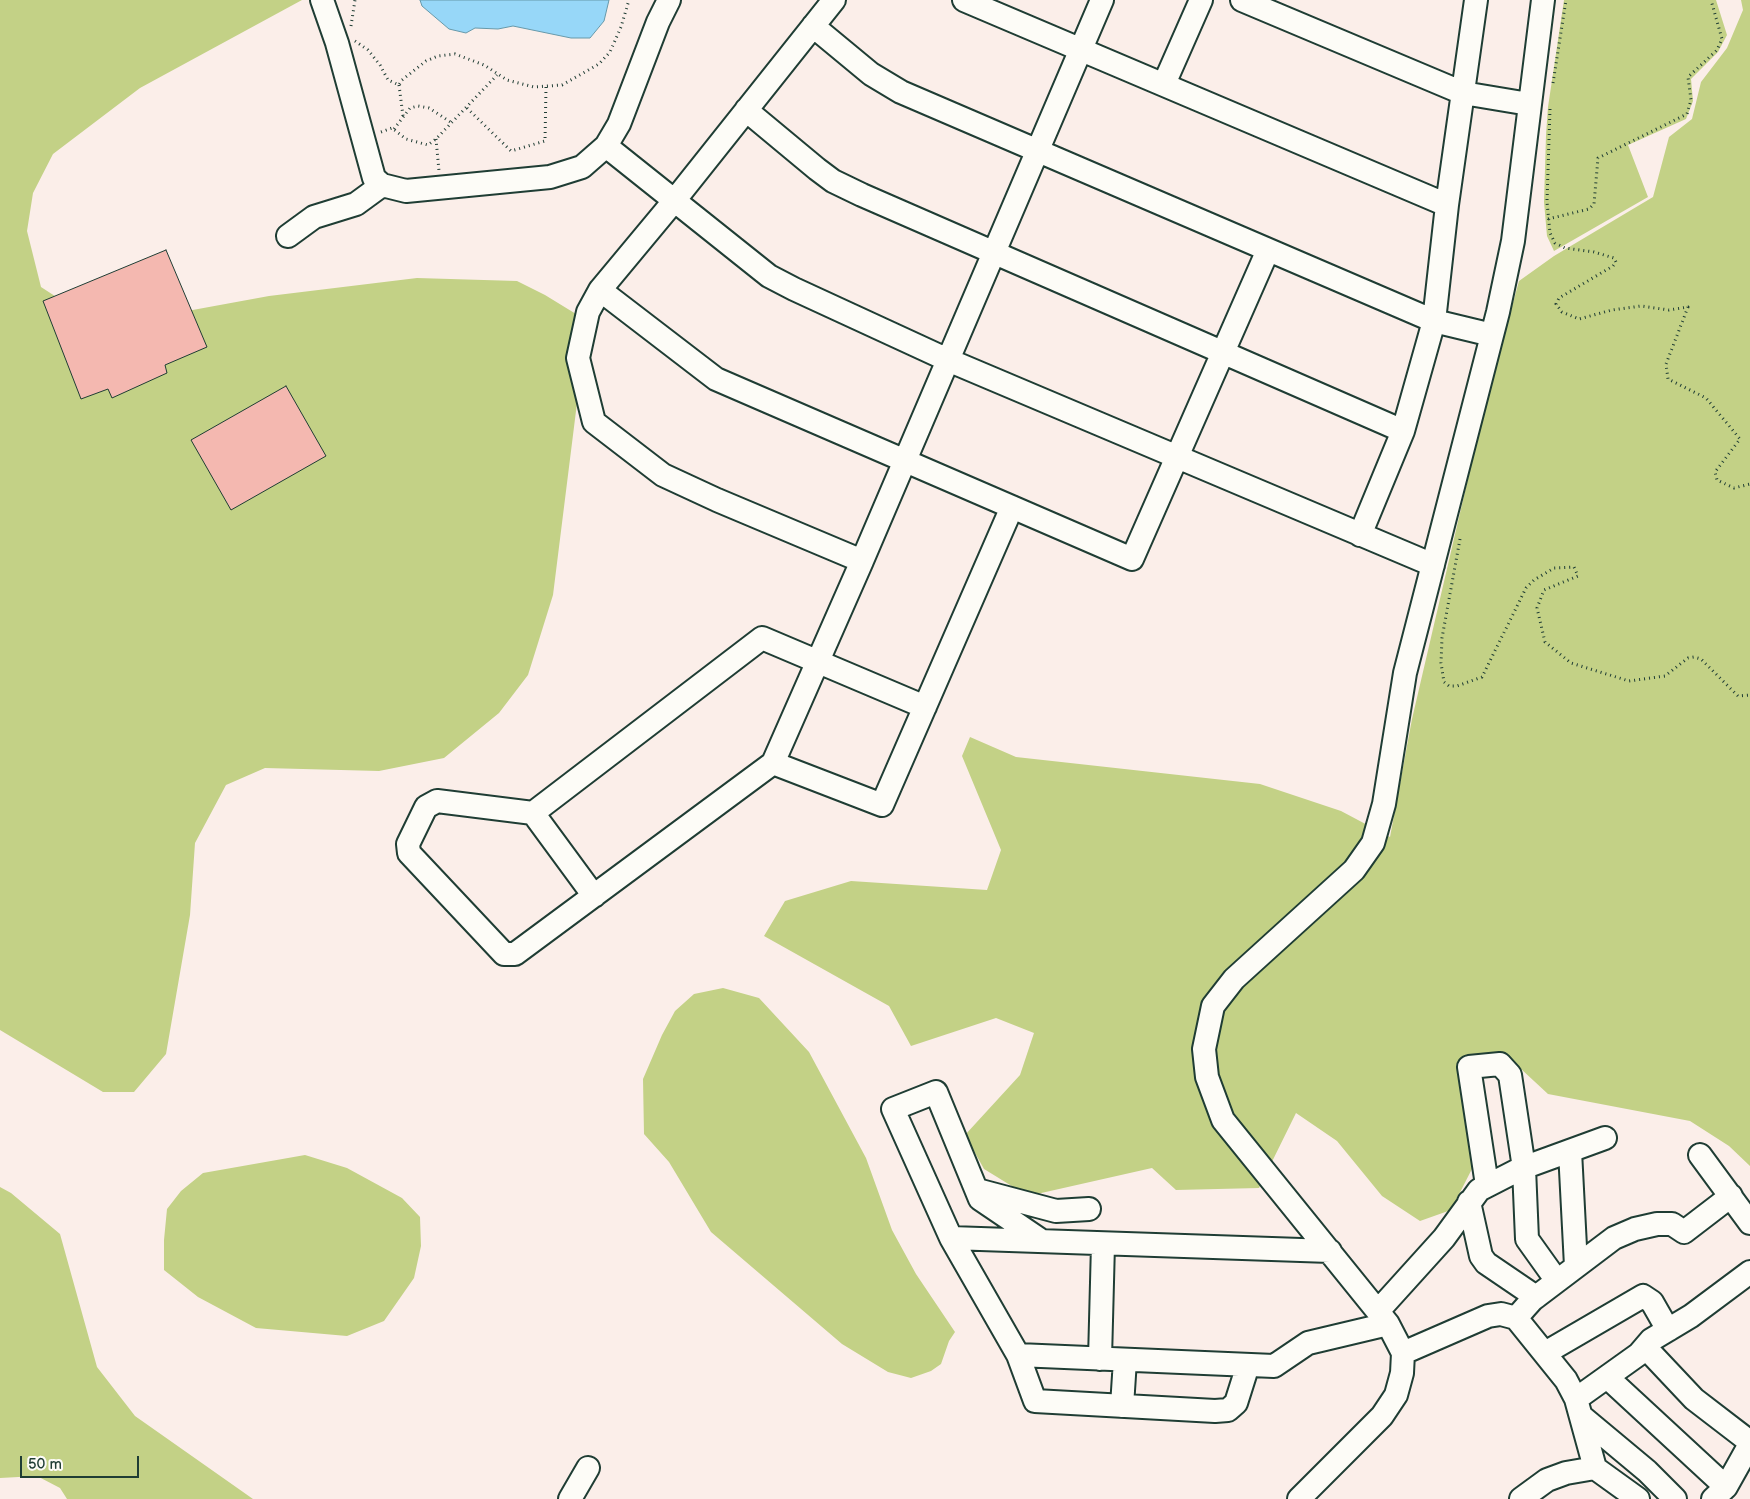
<!DOCTYPE html>
<style>
body{margin:0}
#map{position:relative;width:1750px;height:1499px;overflow:hidden;background:#fbeee9;font-family:"Balsamiq Sans",sans-serif}
canvas{display:block}
.scale{position:absolute;left:20px;top:1456px;width:119px;height:22px;box-sizing:border-box;border:2px solid #1f3d34;border-top:0;padding-left:6px;font-size:15px;line-height:18px;white-space:nowrap;color:#1f3d34;-webkit-text-stroke:4px #fdfcf7;paint-order:stroke}
</style>
<div id="map">
<canvas width="1750" height="1499"></canvas>
<div class="scale">50 m</div>
</div>
<script>
const c = document.querySelector('canvas').getContext('2d');
c.lineJoin = 'round';
function fillPath(path, color) { c.fillStyle = color; c.fill(path, 'evenodd'); }
const toPath = rows => new Path2D(rows.map(r => 'M' + r).join(''));
function stroke(path, color, width, dash) { c.strokeStyle = color; c.lineWidth = width; c.lineCap = dash ? 'butt' : 'round'; c.setLineDash(dash || []); c.stroke(path); }
fillPath(toPath([
 [0,0,302,0,140,88,53,154,33,193,27,231,41,287,81,313,149,318,269,296,417,278,517,281,545,295,576,314,582,363,553,595,528,675,499,713,444,758,379,771,265,768,226,785,195,843,190,915,166,1054,134,1092,103,1092,0,1030],
 [1564,0,1716,0,1727,35,1718,52,1691,79,1693,101,1686,119,1628,145,1648,197,1554,251,1547,236,1544,202,1546,135,1548,107],
 [1741,0,1750,0,1750,1166,1729,1146,1690,1121,1548,1094,1507,1056,1462,1060,1476,1161,1451,1210,1420,1221,1382,1196,1337,1141,1296,1113,1259,1188,1176,1190,1152,1168,1028,1196,984,1169,965,1135,1020,1075,1034,1033,996,1018,911,1046,889,1006,764,936,785,901,851,881,987,890,1001,850,962,756,970,737,1016,757,1260,784,1341,811,1390,837,1412,719,1487,397,1519,281,1554,256,1653,197,1669,137,1692,119,1701,82,1727,48,1743,10],
 [723,988,759,998,809,1052,866,1158,892,1230,916,1274,955,1332,949,1341,941,1364,931,1371,911,1378,888,1372,842,1344,711,1232,669,1162,644,1134,643,1079,662,1035,675,1011,694,994],
 [305,1155,347,1168,402,1198,420,1217,421,1246,414,1278,384,1321,347,1336,256,1328,198,1297,164,1270,164,1240,167,1209,181,1191,203,1173],
 [0,1187,11,1193,60,1234,97,1367,135,1416,253,1499,67,1499,60,1488,37,1476,0,1478]
]), '#c3d186');
const water = toPath([
 [420,0,609,0,604,21,590,38,571,38,513,26,498,29,475,28,466,33,449,29,422,6,420,0]
]);
fillPath(water, '#97d7f8');
stroke(water, '#6799aa', 1);
const building = toPath([
 [166,250,207,347,165,365,167,373,112,398,108,389,81,399,43,301,166,250],
 [286,386,326,456,231,510,191,440,286,386]
]);
fillPath(building, '#f4b8b0');
stroke(building, '#1f3d34', 1);
const minor = toPath([
 [322,0,337,43,374,178,382,185,406,191,550,177,582,167,606,146,619,124,658,22,669,0],
 [834,0,674,201,600,290,716,379,1132,559,1268,250],
 [1242,0,1463,93,1529,104],
 [813,26,871,74,901,92,1434,321,1492,335],
 [1164,84,1201,0],
 [746,110,817,169,833,181,862,195,1403,431,1434,321,1447,205,964,0],
 [606,146,769,276,794,289,948,360,1433,565],
 [1447,205,1476,0],
 [288,236,314,217,356,204,382,185],
 [600,290,588,312,578,358,594,422,663,475,717,500,862,561,1102,0],
 [1360,535,1403,431],
 [862,561,773,763,882,805,1012,507],
 [773,763,515,954,504,954,409,853,408,844,426,807,437,801,533,813,762,638,925,707],
 [533,813,594,896],
 [1570,1151,1576,1266],
 [1700,1155,1750,1223],
 [1487,1185,1469,1067,1500,1064,1510,1075,1524,1168,1527,1239,1557,1281],
 [977,1190,1056,1211,1089,1209],
 [1469,1202,1481,1256,1486,1263,1536,1297],
 [951,1238,893,1109,936,1092,980,1199,1042,1241],
 [1330,1251,951,1238,1018,1355,1274,1366,1308,1343,1388,1324],
 [1378,1311,1444,1238,1479,1190,1520,1169,1605,1138],
 [1516,1318,1532,1300,1614,1238,1635,1229,1657,1224,1672,1224,1684,1232,1731,1196],
 [1645,1347,1694,1399,1750,1442],
 [1403,1353,1488,1316,1501,1314,1516,1318,1566,1380,1576,1399,1595,1468,1638,1499],
 [1545,1353,1643,1296,1652,1302,1668,1330],
 [1018,1355,1035,1401,1215,1411,1228,1410,1236,1403,1248,1365],
 [1100,1359,1103,1244],
 [1607,1377,1726,1487],
 [1576,1399,1639,1354,1651,1340,1691,1316,1750,1272],
 [1122,1406,1125,1360],
 [1581,1416,1647,1471,1675,1499],
 [570,1499,588,1468],
 [1299,1499,1382,1416,1396,1395,1402,1373,1403,1353,1388,1324,1223,1120,1207,1077,1204,1049,1213,1006,1234,979,1354,870,1373,843,1384,804,1405,673,1498,312,1513,241,1543,0],
 [1521,1499,1547,1480,1566,1473,1595,1468],
 [1713,1499,1726,1487,1750,1444]
]);
stroke(minor, '#1f3d34', 26);
stroke(toPath([
 [351,26,355,0],
 [355,41,368,50,380,65,388,80,399,85,402,80,426,61,438,56,455,54,484,65,507,80,534,87,562,85,599,64,610,52,621,27,629,0],
 [1553,83,1566,0],
 [399,85,403,116],
 [467,108,511,151,545,141,546,87],
 [1550,109,1547,202,1550,233,1555,243,1565,248,1594,252,1614,258,1616,262,1613,266,1559,298,1556,304,1562,312,1579,319,1612,310,1641,306,1669,310,1688,307,1666,364,1668,379,1706,398,1740,439,1715,472,1717,480,1734,488,1750,484],
 [394,129,410,108,418,106,429,108,452,123],
 [381,132,392,128,406,139,428,145,436,139,497,75],
 [436,139,439,171],
 [1548,219,1589,209,1594,204,1598,158,1687,114,1691,100,1688,77,1717,50,1722,39,1711,0],
 [1460,539,1442,638,1441,663,1444,682,1449,686,1457,686,1482,677,1526,588,1534,580,1554,568,1574,567,1578,576,1544,590,1537,608,1545,642,1571,663,1629,681,1665,676,1688,658,1694,657,1701,659,1738,696,1750,695]
]), '#1f3d34', 3, [1, 4]);
stroke(minor, '#fdfcf7', 22);
</script>
